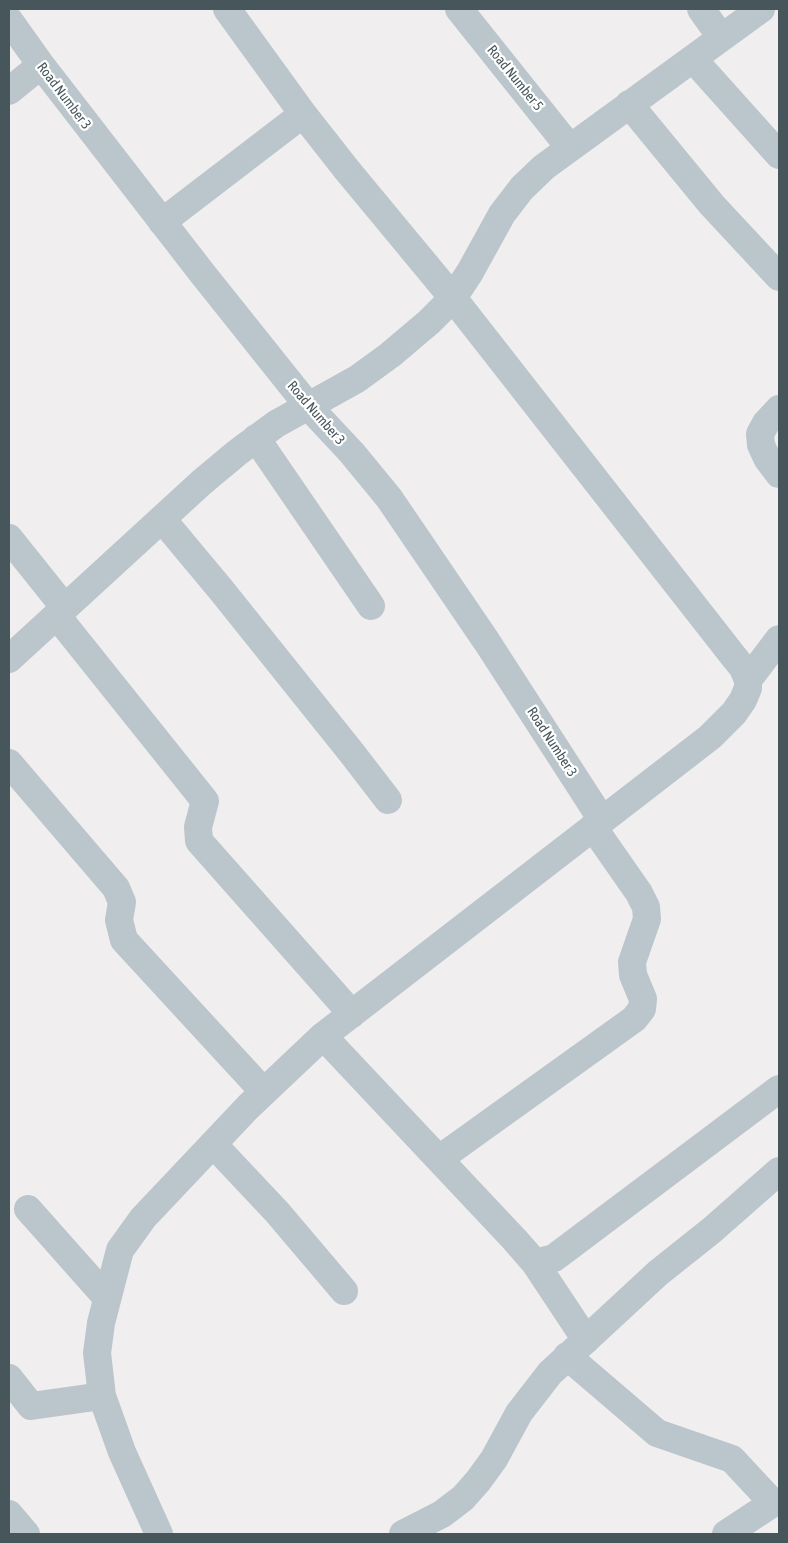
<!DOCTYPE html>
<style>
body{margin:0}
#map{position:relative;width:788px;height:1543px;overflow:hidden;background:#f1eeef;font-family:"Asap Condensed",sans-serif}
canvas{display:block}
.frame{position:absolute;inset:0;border:10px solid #47565b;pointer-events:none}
</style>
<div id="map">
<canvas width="788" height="1543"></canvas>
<div class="frame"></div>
</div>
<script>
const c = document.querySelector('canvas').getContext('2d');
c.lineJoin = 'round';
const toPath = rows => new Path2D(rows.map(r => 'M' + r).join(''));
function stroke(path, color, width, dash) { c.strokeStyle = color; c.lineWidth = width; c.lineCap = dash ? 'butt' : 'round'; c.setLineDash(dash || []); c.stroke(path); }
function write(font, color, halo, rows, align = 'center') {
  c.font = font + ' "Asap Condensed",sans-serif'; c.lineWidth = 4.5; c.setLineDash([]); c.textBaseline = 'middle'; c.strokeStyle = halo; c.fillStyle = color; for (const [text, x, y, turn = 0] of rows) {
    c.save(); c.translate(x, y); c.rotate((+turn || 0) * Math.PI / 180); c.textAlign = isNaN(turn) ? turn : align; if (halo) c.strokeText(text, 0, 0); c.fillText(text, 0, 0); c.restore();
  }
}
stroke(toPath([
 [459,9,570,148],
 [701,9,721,37],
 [9,20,41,65,202,273,309,407,352,453,389,498,487,642,602,820],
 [693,59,779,155],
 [9,91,41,65],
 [629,104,712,205,779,277],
 [162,222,303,114],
 [779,409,766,423,760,434,761,445,767,458,779,474],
 [256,438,371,606],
 [162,519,222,591,351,752,388,800],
 [9,538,65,608],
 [57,616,205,801,198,827,199,841,352,1014],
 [9,659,202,482,238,452,276,424,357,379,390,355,429,322,453,298,470,272,502,214,522,188,544,167,761,9],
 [748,680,779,639],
 [9,763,116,888,122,902,119,920,124,940,264,1092],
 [323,1036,515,1240,535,1263,554,1258,779,1089],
 [213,1144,277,1212,344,1291],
 [439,1159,634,1019,642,1009,643,999,633,975,632,962,647,919,646,907,639,893,593,827],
 [28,1209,107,1298],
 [535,1263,586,1340],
 [567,1356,657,1433,732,1459,773,1503,726,1534],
 [9,1378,31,1406,102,1396],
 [9,1514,26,1534],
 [159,1534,122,1452,102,1396,97,1353,101,1323,120,1250,143,1218,248,1107,323,1036,710,737,734,713,743,700,748,688,748,680,743,668,734,657,453,298,347,170,303,114,227,9],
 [403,1534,442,1514,463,1498,478,1481,494,1459,519,1413,550,1373,658,1273,712,1230,779,1171]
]), '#bac6cb', 28);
write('14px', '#47565b', '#fff', [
 ["Road Number 5",515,78,51],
 ["Road Number 3",64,96,53],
 ["Road Number 3",316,413,49],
 ["Road Number 3",552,742,57]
]);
</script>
